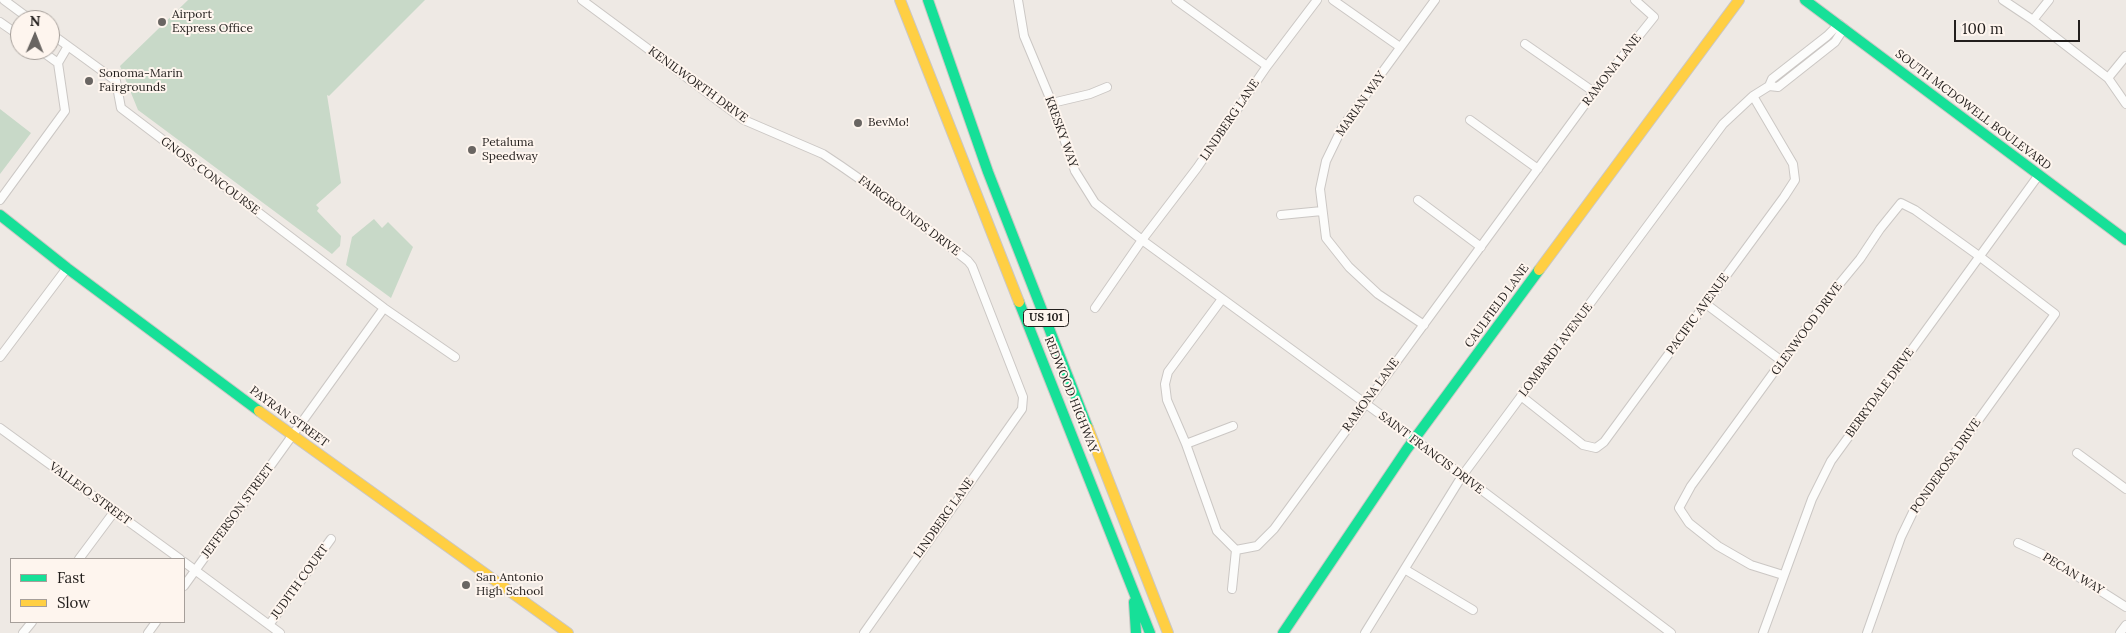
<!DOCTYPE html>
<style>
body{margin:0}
#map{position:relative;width:2126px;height:633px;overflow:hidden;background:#eee9e4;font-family:Lora,serif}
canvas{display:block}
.legend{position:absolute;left:10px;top:558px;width:175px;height:65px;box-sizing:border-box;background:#fef5ee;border:1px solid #a69f9a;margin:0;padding:6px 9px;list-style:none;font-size:15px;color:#221e1c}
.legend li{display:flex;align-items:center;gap:10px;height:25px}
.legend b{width:25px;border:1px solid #a69f9a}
.north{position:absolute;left:10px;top:10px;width:50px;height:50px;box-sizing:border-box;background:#fef5ee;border:1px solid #a69f9a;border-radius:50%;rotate:1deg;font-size:14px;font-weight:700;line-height:20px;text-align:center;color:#221e1c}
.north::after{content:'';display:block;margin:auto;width:18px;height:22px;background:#696562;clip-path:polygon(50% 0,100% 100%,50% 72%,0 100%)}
.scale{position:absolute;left:1954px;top:20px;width:126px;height:22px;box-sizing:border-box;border:2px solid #221e1c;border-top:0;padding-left:6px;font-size:15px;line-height:18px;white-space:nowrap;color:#221e1c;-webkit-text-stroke:4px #fef5ee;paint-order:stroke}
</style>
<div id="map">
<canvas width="2126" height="633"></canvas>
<ul class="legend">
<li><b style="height:6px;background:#16e098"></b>Fast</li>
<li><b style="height:6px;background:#ffcf43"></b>Slow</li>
</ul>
<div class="north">N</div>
<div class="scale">100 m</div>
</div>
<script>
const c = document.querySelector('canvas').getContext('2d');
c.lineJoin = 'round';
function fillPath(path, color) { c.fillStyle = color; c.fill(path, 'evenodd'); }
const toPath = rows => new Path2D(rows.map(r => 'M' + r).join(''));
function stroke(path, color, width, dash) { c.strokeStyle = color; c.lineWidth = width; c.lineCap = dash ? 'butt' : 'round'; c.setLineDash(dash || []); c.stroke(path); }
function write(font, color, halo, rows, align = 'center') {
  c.font = font + ' Lora,serif'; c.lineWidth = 4; c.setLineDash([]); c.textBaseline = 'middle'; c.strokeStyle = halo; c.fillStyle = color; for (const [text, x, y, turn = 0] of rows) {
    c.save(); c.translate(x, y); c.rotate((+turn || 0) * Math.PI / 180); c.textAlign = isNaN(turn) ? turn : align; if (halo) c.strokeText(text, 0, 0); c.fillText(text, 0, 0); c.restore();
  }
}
fillPath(toPath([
 [188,0,425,0,329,96,327,95,341,183,316,205,319,208,317,211,341,236,340,246,332,254,138,110,120,66],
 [0,109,31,133,0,174],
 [374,219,382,228,388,222,413,247,391,298,346,265,352,237]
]), '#c8d9c8');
const street = toPath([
 [4,0,31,20],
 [582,0,744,120,823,154,841,166,897,205,968,261,972,266,1023,397,1022,409,864,633],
 [1018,0,1024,36,1052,103,1075,171,1095,203,1142,240,1414,439,1671,633],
 [1176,0,1267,66],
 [1333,0,1400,47],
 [2003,0,2033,20,2108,78,2126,104],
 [2033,20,2049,0],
 [0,22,20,36],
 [50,33,116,81,121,108,384,308,455,357],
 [1525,44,1594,92],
 [58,63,68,46],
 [2108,78,2126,56],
 [1769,86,1772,79,1827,36,1839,24],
 [1052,103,1090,94,1107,87],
 [1470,120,1538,169],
 [0,200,65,111,58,63,40,50],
 [1418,200,1481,247],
 [1281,215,1322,211],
 [1222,299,1168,372,1165,384,1167,400,1186,444,1217,531,1236,550,1257,546,1274,529,1594,92,1654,17,1635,0],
 [1706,304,1783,362],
 [1095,308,1142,240,1197,168,1267,66,1317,0],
 [1424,325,1378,294,1349,267,1326,238,1320,189,1326,161,1343,126,1435,0],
 [0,357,67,268],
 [1521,396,1583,445,1596,448,1604,442,1784,197,1795,180,1793,164,1753,96],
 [0,428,180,559],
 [1186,444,1233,426],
 [2077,453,2126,489],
 [2018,543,2044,555,2126,607],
 [79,559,114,512],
 [184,562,280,633],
 [1406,570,1473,610],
 [1783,575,1751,565,1718,546,1689,523,1679,508,1691,486,1827,299,1860,259,1880,229,1901,203,1915,210,1979,256,2055,314,1915,508,1901,537,1867,633],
 [184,586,384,308],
 [1232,589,1236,550],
 [269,625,331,539],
 [23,633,32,622],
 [148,633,156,622],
 [1365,633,1462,476,1723,124,1753,96,1769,86,1778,87,1835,42,1844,28],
 [1763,633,1812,499,1831,461,2038,176],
 [2120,633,2126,625]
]);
const fast = toPath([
 [928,0,988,172,1088,428],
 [1805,0,2126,240],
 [0,215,67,268,259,411],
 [1019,302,1150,633],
 [1134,602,1136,633],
 [1283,633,1407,449,1539,270]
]);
const slow = toPath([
 [900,0,1019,302],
 [1539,270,1739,0],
 [259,411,568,633],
 [1088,428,1168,633]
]);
stroke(street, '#cbc7c4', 10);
stroke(fast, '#cbc7c4', 12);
stroke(slow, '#cbc7c4', 12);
stroke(street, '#fcfcfb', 8);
stroke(fast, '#16e098', 10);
stroke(slow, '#ffcf43', 10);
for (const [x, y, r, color] of [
 [162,22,5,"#696562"],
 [89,81,5,"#696562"],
 [858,123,5,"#696562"],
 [472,150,5,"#696562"],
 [466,585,5,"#696562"]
]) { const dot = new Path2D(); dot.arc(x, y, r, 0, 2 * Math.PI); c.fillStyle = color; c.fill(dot); stroke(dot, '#fef5ee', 2); }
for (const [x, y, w] of [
 [1046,318,45]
]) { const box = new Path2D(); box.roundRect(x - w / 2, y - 8.5, w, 17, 4); c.fillStyle = '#fef5ee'; c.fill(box); stroke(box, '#221e1c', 1); }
write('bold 11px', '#221e1c', null, [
 ["US 101",1046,318]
]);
write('12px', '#221e1c', '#fef5ee', [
 ["Airport",172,15],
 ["Express Office",172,29],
 ["Sonoma-Marin",99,74],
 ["Fairgrounds",99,88],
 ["BevMo!",868,123],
 ["Petaluma",482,143],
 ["Speedway",482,157],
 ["San Antonio",476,578],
 ["High School",476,592]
], 'left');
write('12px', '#221e1c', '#fef5ee', [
 ["RAMONA LANE",1612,70,-52],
 ["KENILWORTH DRIVE",698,85,36],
 ["MARIAN WAY",1361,104,-55],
 ["SOUTH MCDOWELL BOULEVARD",1973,110,37],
 ["LINDBERG LANE",1230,120,-56],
 ["KRESKY WAY",1061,132,70],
 ["GNOSS CONCOURSE",210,176,37],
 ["FAIRGROUNDS DRIVE",909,216,37],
 ["CAULFIELD LANE",1497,306,-54],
 ["PACIFIC AVENUE",1698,314,-54],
 ["GLENWOOD DRIVE",1807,329,-54],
 ["LOMBARDI AVENUE",1556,350,-53],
 ["BERRYDALE DRIVE",1880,393,-54],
 ["REDWOOD HIGHWAY",1071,395,68],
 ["RAMONA LANE",1371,395,-54],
 ["PAYRAN STREET",289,417,36],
 ["SAINT FRANCIS DRIVE",1431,453,37],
 ["PONDEROSA DRIVE",1946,466,-55],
 ["VALLEJO STREET",90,494,36],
 ["JEFFERSON STREET",238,511,-54],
 ["LINDBERG LANE",944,518,-55],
 ["PECAN WAY",2073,574,31],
 ["JUDITH COURT",300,582,-54]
]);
</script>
